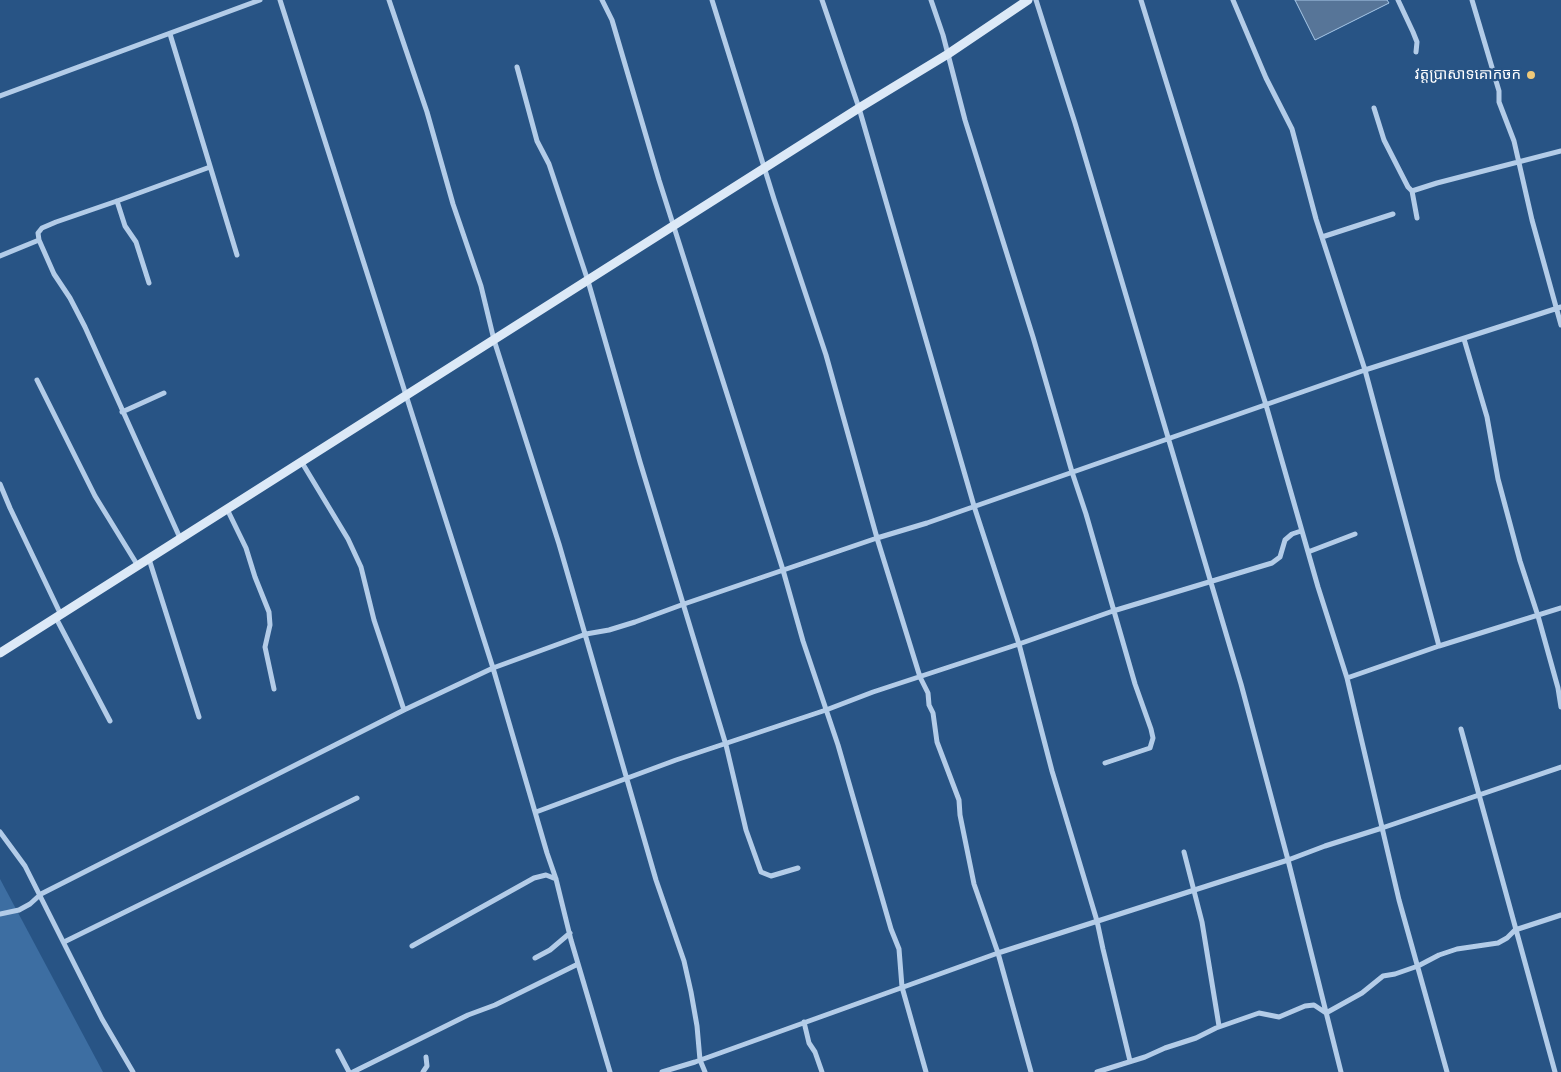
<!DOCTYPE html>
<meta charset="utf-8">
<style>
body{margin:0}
canvas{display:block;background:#285485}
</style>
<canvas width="1561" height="1072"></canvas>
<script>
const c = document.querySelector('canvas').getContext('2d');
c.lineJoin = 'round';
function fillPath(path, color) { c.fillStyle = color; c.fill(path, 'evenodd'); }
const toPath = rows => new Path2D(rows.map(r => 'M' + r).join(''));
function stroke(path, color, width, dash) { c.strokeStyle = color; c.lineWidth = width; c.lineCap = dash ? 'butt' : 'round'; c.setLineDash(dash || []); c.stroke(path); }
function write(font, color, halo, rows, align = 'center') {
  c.font = font + ' "DM Sans","Noto Sans Khmer",sans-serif'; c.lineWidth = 4.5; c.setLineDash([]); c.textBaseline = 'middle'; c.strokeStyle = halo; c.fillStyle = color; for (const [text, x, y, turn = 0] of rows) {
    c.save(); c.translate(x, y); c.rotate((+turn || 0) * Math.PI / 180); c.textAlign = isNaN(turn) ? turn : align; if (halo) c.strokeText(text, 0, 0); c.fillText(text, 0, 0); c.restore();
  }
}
fillPath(toPath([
 [0,879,103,1072,0,1072]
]), '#3d6ea2');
const water = toPath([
 [1295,0,1387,0,1389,3,1315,40,1295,0]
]);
fillPath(water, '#577598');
stroke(water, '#a7c8e8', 1);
stroke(toPath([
 [280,0,493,668,547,853,556,879,571,940,610,1072],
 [389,0,427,112,453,204,481,286,494,340,559,544,656,880,684,961,691,992,697,1026,700,1060,705,1072],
 [602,0,612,20,659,180,783,570,803,641,838,745,891,929,899,949,902,987,926,1072],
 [712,0,774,199,826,355,877,538,920,677,928,693,929,705,933,713,937,742,959,800,960,815,974,884,998,953,1031,1072],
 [822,0,859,108,974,506,1019,644,1052,771,1097,921,1103,949,1130,1061],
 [931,0,943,35,965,120,1033,337,1072,472,1086,514,1135,684,1151,729,1153,738,1150,748,1105,763],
 [1036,0,1075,123,1241,684,1288,860,1341,1072],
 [1141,0,1266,405,1318,587,1347,678,1399,900,1447,1072],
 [1233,0,1266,78,1292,129,1316,219,1365,370,1439,646],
 [1398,0,1413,32,1417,42,1416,52],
 [1472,0,1499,91,1499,102,1514,141,1532,220,1561,325],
 [170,34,237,255],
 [517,67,537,141,549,164,588,281,640,462,726,745,746,830,761,872,771,876,798,868],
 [0,96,260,0],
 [1374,108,1384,140,1408,187,1412,191,1417,218],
 [1412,191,1437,183,1561,151],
 [117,201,125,226,136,242,149,283],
 [1322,237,1393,214],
 [0,256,39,240],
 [1464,339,1487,417,1498,479,1520,561,1538,616,1558,688,1561,707],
 [37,380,95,496,138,566],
 [122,412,164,393],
 [301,461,348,539,361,567,374,620,404,710],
 [0,484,10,508,61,615],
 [227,509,246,548,255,577,269,612,270,625,265,647,274,689],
 [180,538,85,327,70,298,54,274,39,240,38,233,42,228,56,222,117,201,210,167],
 [1308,552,1355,534],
 [149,559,199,717],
 [56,618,110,721],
 [1347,678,1439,646,1561,608],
 [1461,729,1555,1072],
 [536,812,676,760,826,710,873,692,1019,644,1113,611,1272,563,1280,557,1285,540,1292,534,1301,531],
 [0,832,25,866,102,1019,133,1072],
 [1184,852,1202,922,1219,1026],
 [0,914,19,910,30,904,41,894,404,710,493,668,586,634,609,630,635,622,684,604,877,538,927,523,1365,370,1561,307],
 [64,942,357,798],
 [412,946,534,878,546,875,556,879],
 [535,958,550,950,570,933],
 [804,1022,809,1043,815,1052,822,1072],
 [338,1051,349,1072],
 [353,1072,468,1015,495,1005,578,964],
 [423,1072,427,1066,426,1057],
 [662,1072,695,1062,998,953,1288,860,1325,846,1382,828,1561,767],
 [1097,1072,1145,1057,1165,1048,1196,1038,1216,1028,1259,1013,1279,1017,1305,1006,1314,1005,1326,1013,1362,993,1383,976,1395,974,1418,966,1439,955,1457,949,1498,943,1507,938,1515,930,1561,915]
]), '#b3cce8', 5);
stroke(toPath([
 [0,653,859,108,948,54,1028,0]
]), '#dce9f7', 9);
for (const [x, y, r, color] of [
 [1531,75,5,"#efc979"]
]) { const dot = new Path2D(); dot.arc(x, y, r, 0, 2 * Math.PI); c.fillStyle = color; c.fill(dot); stroke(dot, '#285485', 2); }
write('15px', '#fff', '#285485', [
 ["វត្តប្រាសាទគោកចក",1521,75]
], 'right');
</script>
